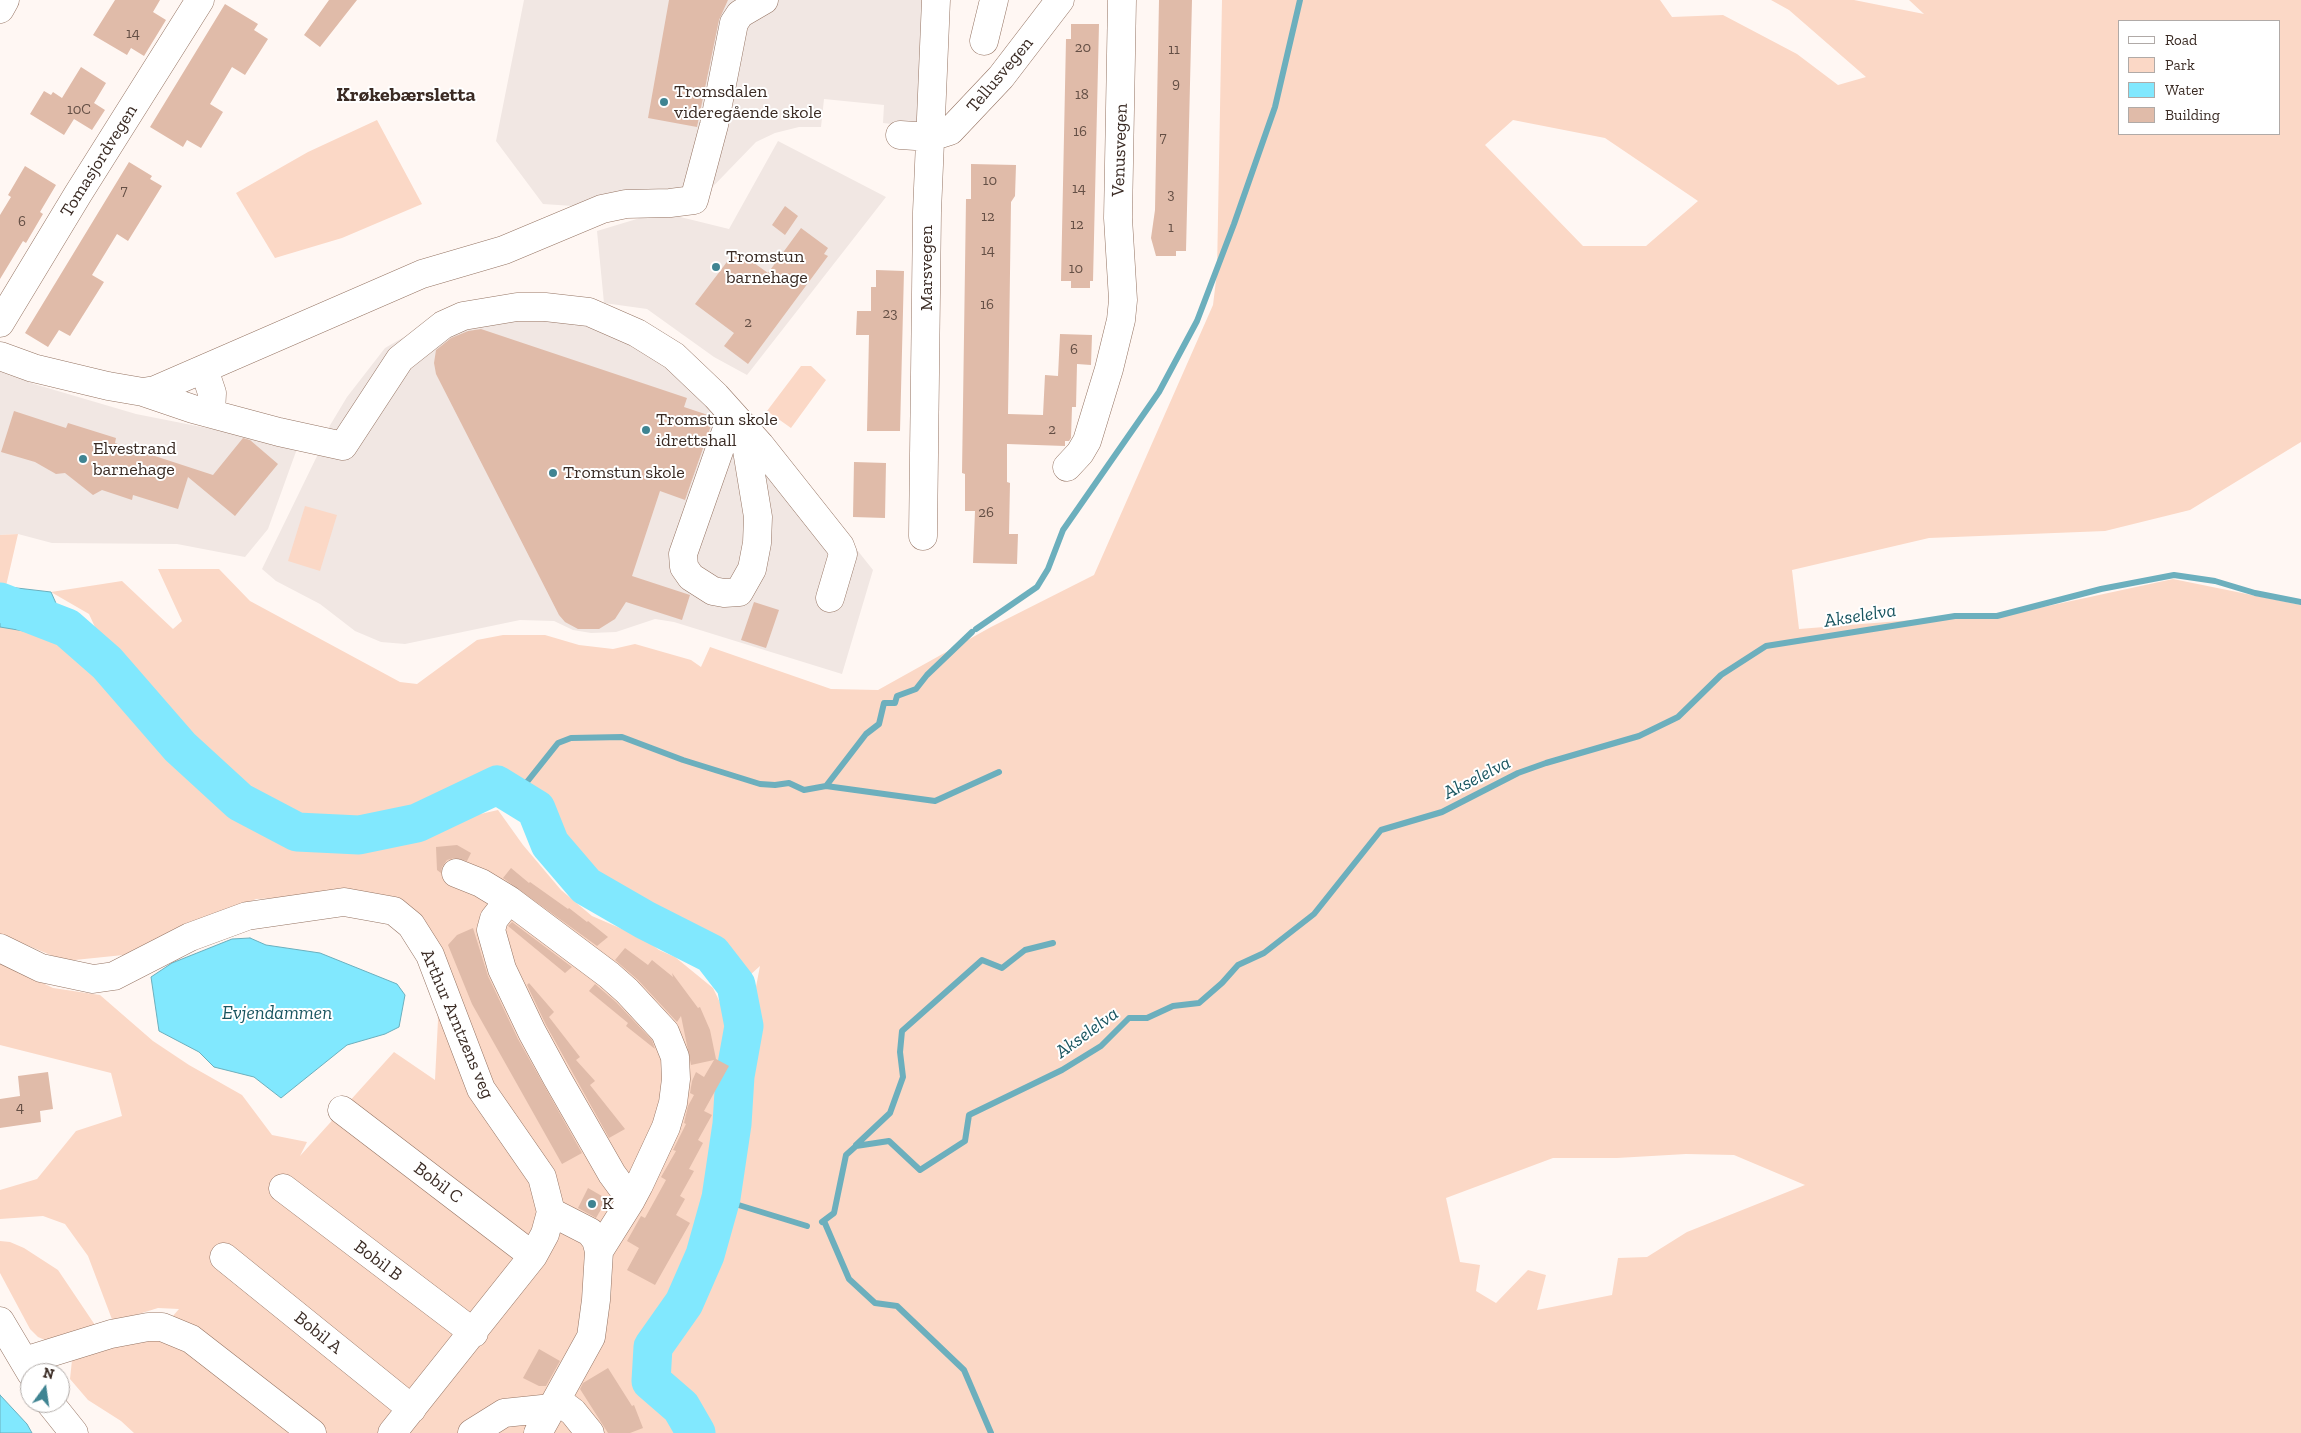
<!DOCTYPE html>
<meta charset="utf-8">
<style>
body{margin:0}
#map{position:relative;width:2301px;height:1433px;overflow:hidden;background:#fff7f3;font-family:"Zilla Slab",serif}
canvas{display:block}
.legend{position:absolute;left:2118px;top:20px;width:162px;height:115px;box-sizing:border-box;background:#fff;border:1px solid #b0aaa7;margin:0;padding:6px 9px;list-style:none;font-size:15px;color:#3a2b24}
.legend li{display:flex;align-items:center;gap:10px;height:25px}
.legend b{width:25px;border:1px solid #b0aaa7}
.north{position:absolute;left:20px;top:1363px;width:50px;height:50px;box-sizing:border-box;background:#fff;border:1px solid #b0aaa7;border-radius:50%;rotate:14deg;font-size:14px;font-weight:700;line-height:20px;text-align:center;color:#3a2b24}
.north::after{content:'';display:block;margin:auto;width:18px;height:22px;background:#3f8492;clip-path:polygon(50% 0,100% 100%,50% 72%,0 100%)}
</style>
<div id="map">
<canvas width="2301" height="1433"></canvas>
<ul class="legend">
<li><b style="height:6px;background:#fff"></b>Road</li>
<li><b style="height:14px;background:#fbd8c6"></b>Park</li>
<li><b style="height:14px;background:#81e8fe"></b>Water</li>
<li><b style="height:14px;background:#e0bba9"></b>Building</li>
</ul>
<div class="north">N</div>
</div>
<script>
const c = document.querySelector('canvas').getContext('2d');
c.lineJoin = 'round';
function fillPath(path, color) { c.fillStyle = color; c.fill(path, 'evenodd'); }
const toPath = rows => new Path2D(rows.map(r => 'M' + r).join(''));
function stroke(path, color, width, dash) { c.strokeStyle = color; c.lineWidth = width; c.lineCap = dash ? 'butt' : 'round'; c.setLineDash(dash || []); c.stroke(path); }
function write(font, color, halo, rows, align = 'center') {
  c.font = font + ' "Zilla Slab",serif'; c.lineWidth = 4; c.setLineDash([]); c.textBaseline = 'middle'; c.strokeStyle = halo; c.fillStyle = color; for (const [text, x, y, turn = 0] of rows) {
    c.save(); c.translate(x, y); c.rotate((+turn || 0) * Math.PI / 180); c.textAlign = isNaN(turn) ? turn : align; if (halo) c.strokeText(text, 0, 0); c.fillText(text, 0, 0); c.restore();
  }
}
fillPath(toPath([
 [524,0,931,0,922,133,901,125,883,123,884,105,824,99,821,127,799,127,775,133,756,142,696,204,604,208,543,204,496,141],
 [778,141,886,197,747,375,714,357,647,309,604,303,597,231,660,212,729,229],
 [592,304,754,420,873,570,842,674,674,622,655,619,616,632,591,633,573,630,554,621,520,620,405,644,381,642,355,631,320,604,276,581,262,569,319,452,326,432,347,397,385,348,437,318],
 [0,370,34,384,136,414,298,446,268,529,245,557,177,544,52,543,18,534,0,535]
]), '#f1e7e3');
fillPath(toPath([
 [1222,0,1660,0,1672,17,1723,15,1797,54,1838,85,1866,77,1789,10,1771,0,1854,0,1924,14,1909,0,2301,0,2301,442,2190,510,2105,531,1929,538,1792,570,1799,629,2025,611,2173,579,2301,605,2301,1433,134,1433,121,1421,88,1400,70,1379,72,1360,115,1346,151,1341,179,1309,158,1308,113,1322,88,1256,65,1224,43,1216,0,1219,0,1190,37,1179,76,1131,122,1116,111,1073,0,1045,0,962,53,988,100,995,153,1041,189,1065,242,1095,272,1135,307,1142,300,1156,394,1052,435,1080,438,1020,431,933,369,894,256,899,133,954,65,961,0,934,0,627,66,638,215,789,295,836,393,834,498,810,523,845,561,890,592,916,643,938,659,950,675,957,713,988,724,1011,731,1039,728,1067,722,1095,716,1170,710,1203,664,1307,693,1315,731,1219,740,1120,752,1073,757,1023,755,992,760,966,739,985,714,953,587,884,551,844,537,807,497,782,456,803,418,819,359,829,300,829,244,799,184,746,111,662,89,614,51,592,122,581,173,629,182,621,158,569,219,569,250,601,400,682,417,684,477,640,503,635,545,635,579,645,613,649,635,644,691,660,701,667,710,647,831,689,878,690,991,627,1094,575,1213,305,1217,272],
 [2120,21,2280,21,2280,134,2120,134],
 [1513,120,1605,138,1698,201,1646,246,1583,246,1485,145],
 [1686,1154,1734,1155,1805,1185,1687,1232,1647,1257,1618,1258,1612,1295,1537,1310,1546,1275,1528,1270,1496,1303,1476,1291,1480,1265,1460,1262,1446,1198,1553,1158,1617,1158],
 [377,120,422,204,342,238,275,258,236,193,308,152],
 [801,366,811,366,826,380,791,428,767,411],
 [305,506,337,515,320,571,288,561],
 [18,534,6,586,0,586,0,535],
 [0,1241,10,1242,24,1248,58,1270,97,1328,45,1340,38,1337,30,1329,0,1273]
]), '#fbd8c6');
const water = toPath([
 [0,586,51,592,67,628,66,638,0,627,0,586],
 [250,938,266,945,320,953,397,984,405,995,399,1027,385,1034,347,1045,281,1098,254,1077,214,1067,199,1052,159,1031,151,977,172,963,232,939,250,938],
 [0,1395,27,1424,32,1433,0,1433,0,1395]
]);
fillPath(water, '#81e8fe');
stroke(water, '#6cafbd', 1);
stroke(toPath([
 [976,629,1037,587,1048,569,1063,530,1159,392,1197,321,1234,224,1275,107,1300,0],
 [826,786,866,734,879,724,884,703,895,703,897,696,916,689,927,675,972,632],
 [515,797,558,743,571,738,622,737,683,760,760,784,775,785,789,783,804,790,826,786,935,801,999,772],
 [856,1145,890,1113,903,1077,900,1052,902,1031,982,960,1002,968,1025,950,1053,943],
 [722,1192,732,1203,807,1226],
 [824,1221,849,1279,875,1303,897,1306,964,1370,991,1433],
 [822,1222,834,1213,846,1155,856,1146,889,1141,920,1170,965,1141,969,1115,1062,1070,1101,1046,1129,1018,1147,1018,1173,1006,1199,1003,1222,983,1238,965,1264,953,1314,914,1381,830,1442,812,1518,773,1546,763,1639,736,1678,717,1721,675,1766,646,1955,616,1997,616,2101,589,2174,575,2215,581,2255,593,2301,602]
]), '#6cafbd', 6);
stroke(toPath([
 [0,602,67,628,107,663,180,747,240,802,297,832,359,835,417,823,497,785,536,809,550,844,586,886,645,920,712,954,736,985,744,1026,735,1076,732,1124,721,1198,705,1255,684,1303,653,1347,651,1381,681,1407,696,1433]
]), '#81e8fe', 39);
fillPath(toPath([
 [115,0,160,0,153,12,166,20,144,56,131,48,127,55,93,35],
 [329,0,357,0,320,47,304,35],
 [669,0,728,0,719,20,697,127,648,118],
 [1159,0,1192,0,1186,251,1176,251,1176,256,1156,256,1151,238,1155,210],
 [225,4,258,24,254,30,268,39,245,75,232,67,210,104,223,112,201,148,187,140,183,147,150,127],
 [1071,24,1099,24,1093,281,1090,281,1090,288,1071,288,1071,281,1061,281,1066,39,1071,39],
 [81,67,106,83,94,103,105,110,92,130,74,119,64,135,30,114,44,91,51,95,53,92,62,98],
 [129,162,152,176,150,179,162,186,128,241,117,234,92,275,104,282,70,336,59,330,48,347,25,333],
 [971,164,1016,165,1015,196,1011,202,1008,414,1043,415,1045,375,1058,376,1060,334,1092,335,1091,365,1077,364,1076,407,1072,407,1071,438,1069,441,1065,441,1065,446,1007,444,1007,482,1010,483,1009,534,1018,534,1017,564,973,563,975,511,965,511,965,474,962,473,966,199,971,199],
 [25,166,56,185,40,212,43,214,26,243,23,241,0,279,0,215,11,197,8,195],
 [785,206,798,216,785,235,772,225],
 [801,228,828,248,824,254,828,256,748,364,724,346,734,333,695,304,736,250,768,273],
 [876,270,904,271,900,431,867,431,869,335,856,335,857,311,871,311,871,287,876,287],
 [481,329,687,398,684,407,714,417,685,500,660,491,632,576,690,595,682,620,626,602,615,619,599,629,578,629,565,622,559,615,436,374,434,363,436,350,451,338,468,331],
 [14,411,66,428,68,423,116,438,115,443,213,475,243,438,250,440,278,464,235,516,188,477,178,509,133,495,132,500,102,490,93,495,65,473,56,474,35,462,1,452],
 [854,462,886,463,885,518,853,517],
 [754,602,779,610,766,648,741,640],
 [457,845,471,853,467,861,454,858,447,860,442,867,441,873,437,870,436,847],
 [511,868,529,883,530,882,568,909,569,908,587,922,588,921,608,937,597,946,503,878],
 [512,922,572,967,565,973,508,926],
 [473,928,488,976,518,1039,582,1153,562,1164,472,1004,448,945,457,935],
 [625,948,648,965,652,960,673,977,672,973,698,1008,700,1007,710,1030,716,1059,729,1066,704,1111,712,1115,698,1140,703,1143,689,1169,694,1171,680,1196,685,1199,676,1215,690,1223,655,1285,627,1270,639,1248,627,1241,641,1216,645,1218,666,1180,661,1177,676,1151,673,1150,686,1124,684,1123,688,1106,694,1095,690,1093,692,1081,696,1072,704,1077,714,1060,691,1065,681,1016,677,1022,638,980,615,960],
 [529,983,554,1012,549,1017,580,1057,576,1060,595,1081,590,1085,625,1129,609,1138,546,1025,527,985],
 [595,984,616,1002,652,1040,655,1049,626,1026,628,1023,589,991],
 [48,1072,53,1109,40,1111,41,1122,0,1128,0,1099,20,1096,18,1076],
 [588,1188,607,1199,596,1218,578,1208],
 [539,1349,560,1361,546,1386,539,1386,523,1378],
 [608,1368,632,1406,634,1405,643,1428,630,1433,608,1433,580,1389,583,1383]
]), '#e0bba9');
const minor = toPath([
 [0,9,5,0],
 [984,41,994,0],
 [900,135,931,137,950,131,1001,77,1060,0],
 [0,323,78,194,200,0],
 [0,356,33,368,108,386,143,392,155,390,422,274,504,250,602,209,626,204,670,203,694,200,714,125,734,23,740,14,764,0],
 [204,369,212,393,211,413],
 [143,392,193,409,279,432,343,446,400,359,443,325,463,316,517,307,545,307,589,312,637,333,674,356,716,396,760,445,840,546,843,554,830,598],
 [732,414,683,554,684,567,691,577,713,591,724,593,739,592,752,569,757,543,758,517,743,426],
 [1067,467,1080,453,1087,441,1109,369,1121,320,1123,300,1118,218,1122,0],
 [923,536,927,212,936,0],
 [456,873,481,883,509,900],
 [0,948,41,968,93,979,114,976,190,937,247,916,344,902,394,911,411,925,430,955,481,1089,542,1177,551,1212,545,1234,533,1256,392,1433],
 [342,1110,533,1256],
 [283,1188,474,1333],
 [599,1251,626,1208,631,1200,639,1185,666,1127,673,1103,676,1079,675,1057,665,1032,627,991,609,975,509,900,494,919,491,930,502,969,532,1032,557,1078,612,1174,631,1200],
 [224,1257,412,1409],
 [0,1321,31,1373],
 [24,1361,111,1334,148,1327,162,1327,191,1339,312,1433],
 [557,1400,573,1412,590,1433],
 [50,1403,74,1433],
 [472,1433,504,1413,552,1408],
 [538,1433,591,1337,596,1300,599,1251,596,1240,590,1232,551,1212]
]);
stroke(minor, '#957463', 29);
stroke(minor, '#fff', 28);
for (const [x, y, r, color] of [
 [664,102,5,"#3f8492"],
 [716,267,5,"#3f8492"],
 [646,430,5,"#3f8492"],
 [83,459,5,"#3f8492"],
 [553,473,5,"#3f8492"],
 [592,1204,5,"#3f8492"]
]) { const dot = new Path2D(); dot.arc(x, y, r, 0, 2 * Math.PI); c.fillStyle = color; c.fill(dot); stroke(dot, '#fff', 2); }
write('15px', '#644f45', null, [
 ["14",133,34],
 ["20",1083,48],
 ["11",1174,50],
 ["9",1176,84],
 ["18",1082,95],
 ["10C",79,110],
 ["16",1080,132],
 ["7",1163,138],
 ["10",990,181],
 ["14",1079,189],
 ["7",124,191],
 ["3",1171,195],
 ["12",988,217],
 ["6",22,222],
 ["12",1077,225],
 ["1",1171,228],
 ["14",988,251],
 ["10",1076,269],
 ["16",987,305],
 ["23",890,314],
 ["2",748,323],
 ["6",1074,350],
 ["2",1052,430],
 ["26",986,513],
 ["4",20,1108]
]);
write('18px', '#3a2b24', '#fff', [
 ["Tellusvegen",1000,75,-50],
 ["Venusvegen",1120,150,-88],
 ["Tomasjordvegen",99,161,-58],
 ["Marsvegen",927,268,-90],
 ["Arthur Arntzens veg",457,1024,67],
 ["Bobil C",438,1183,37],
 ["Bobil B",378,1261,37],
 ["Bobil A",318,1333,39]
]);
write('18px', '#3a2b24', '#fff', [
 ["Tromsdalen",674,92],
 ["videregående skole",674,113],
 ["Tromstun",726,257],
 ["barnehage",726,278],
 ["Tromstun skole",656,420],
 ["idrettshall",656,441],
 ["Elvestrand",93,449],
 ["barnehage",93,470],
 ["Tromstun skole",563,473],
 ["K",602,1204]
], 'left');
write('italic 19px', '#195560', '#fff', [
 ["Akselelva",1860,616,-9],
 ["Akselelva",1477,778,-27],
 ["Evjendammen",277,1014],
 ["Akselelva",1087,1033,-36]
]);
write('bold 20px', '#3a2b24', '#fff', [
 ["Krøkebærsletta",406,95]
]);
</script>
